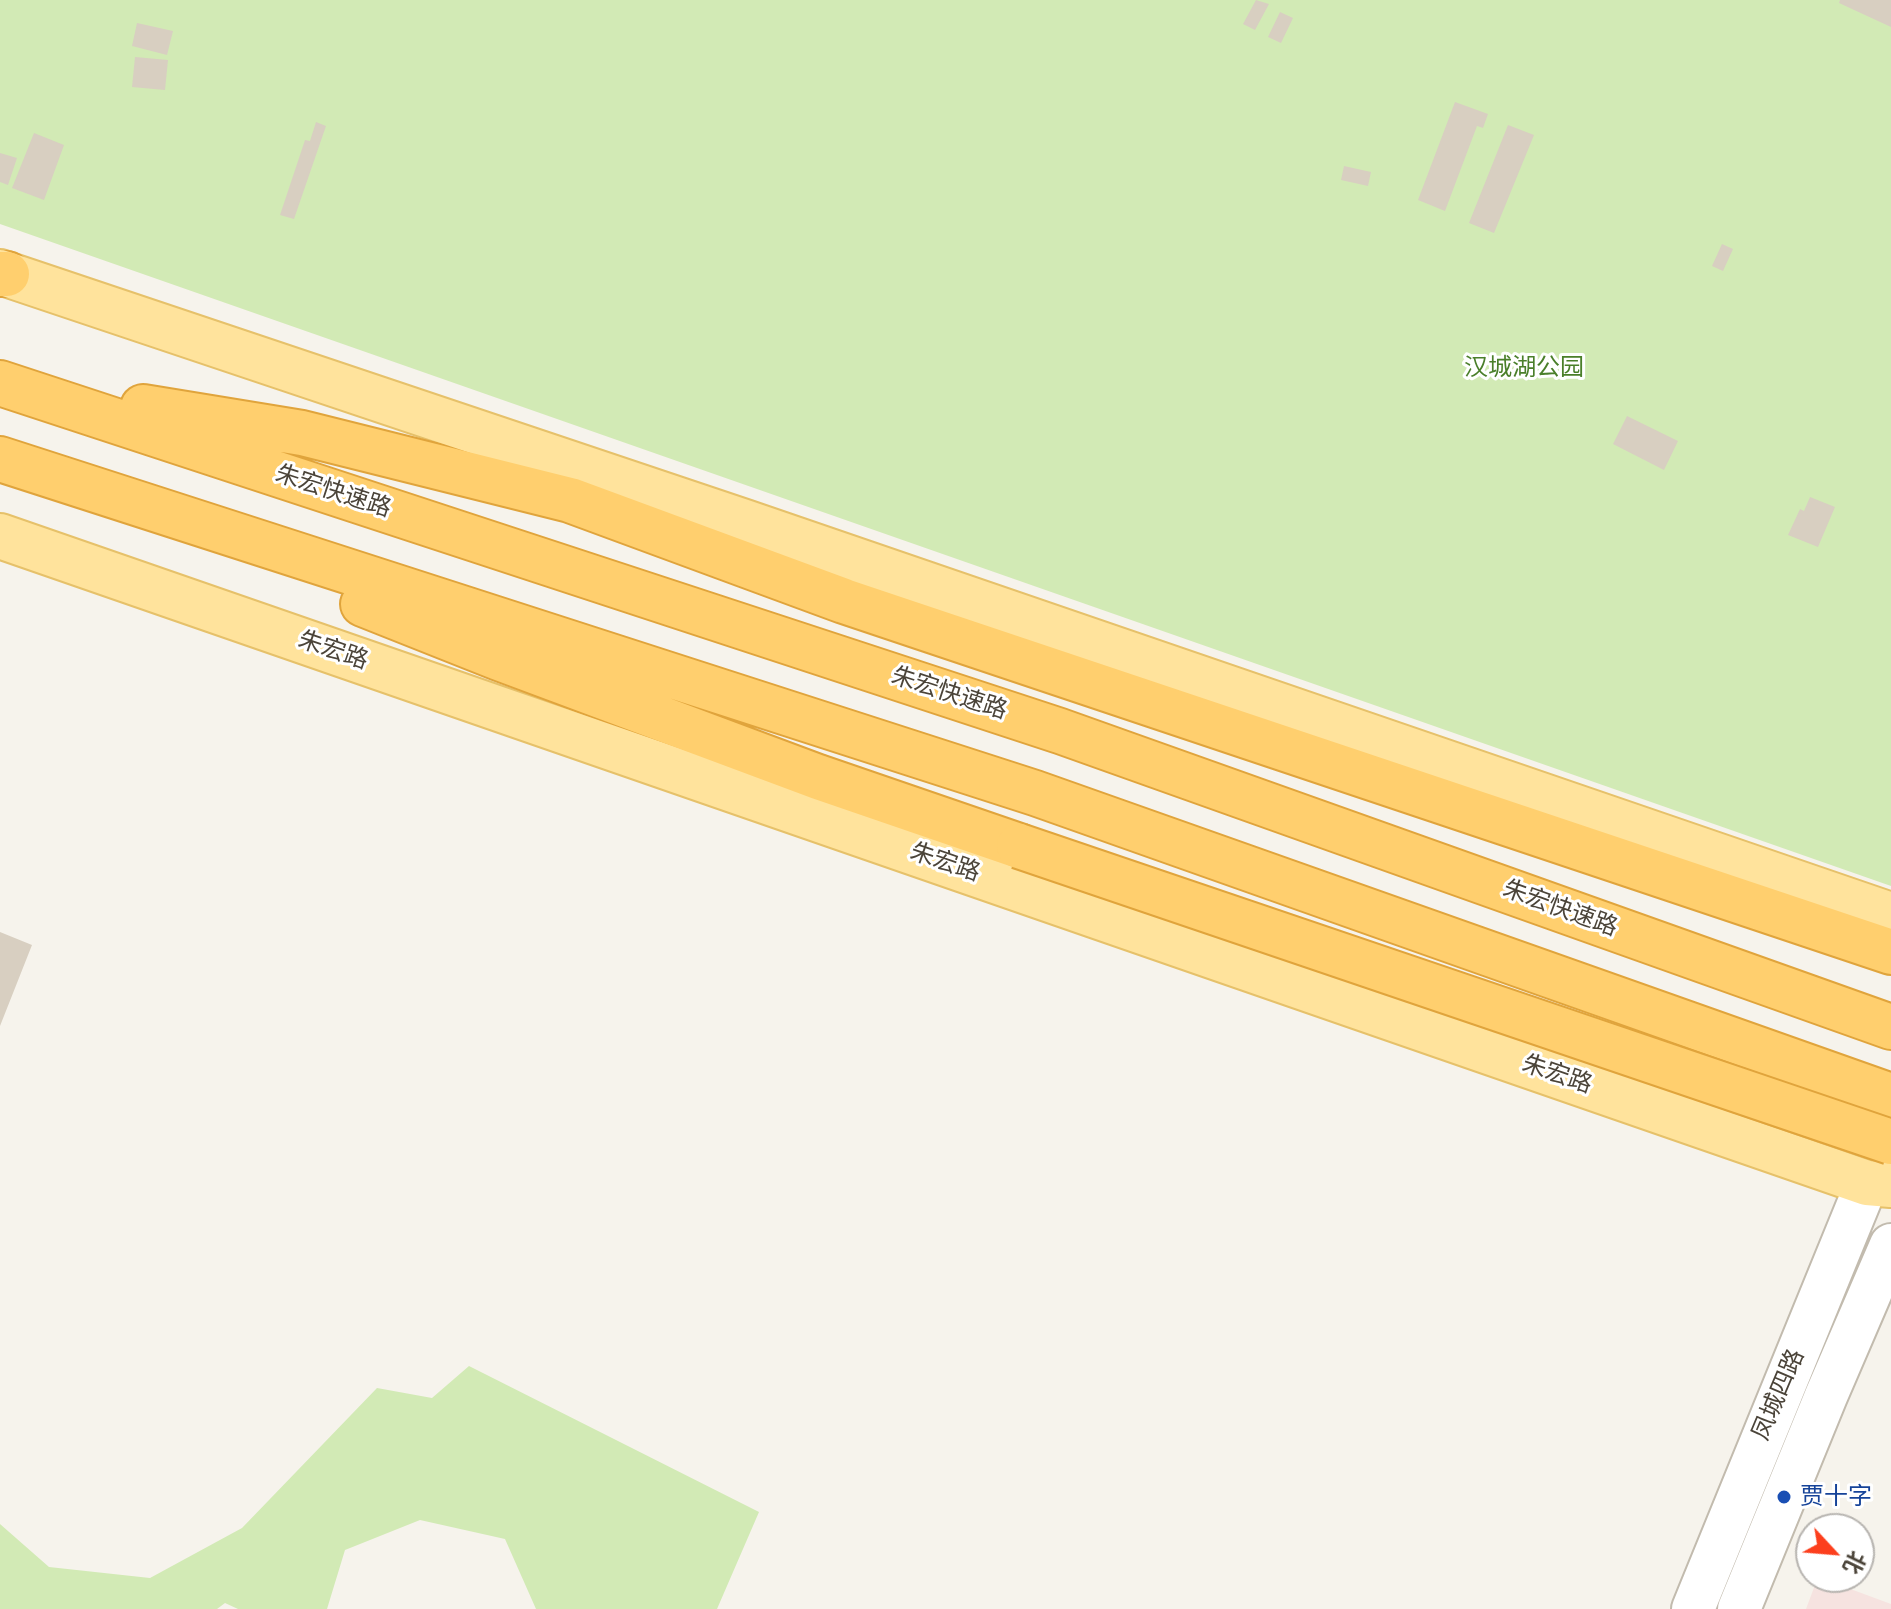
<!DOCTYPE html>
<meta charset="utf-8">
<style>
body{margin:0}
#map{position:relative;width:1891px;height:1609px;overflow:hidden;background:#f6f3ec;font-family:"Space Grotesk","Noto Sans SC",sans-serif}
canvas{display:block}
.north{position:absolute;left:1795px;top:1513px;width:80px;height:80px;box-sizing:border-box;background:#fff;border:2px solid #b7b4b0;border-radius:50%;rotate:116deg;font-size:22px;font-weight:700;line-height:32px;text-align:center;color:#4b4439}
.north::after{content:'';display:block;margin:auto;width:28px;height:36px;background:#fc3f1d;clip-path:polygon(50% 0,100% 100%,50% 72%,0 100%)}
</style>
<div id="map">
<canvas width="1891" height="1609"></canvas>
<div class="north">北</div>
</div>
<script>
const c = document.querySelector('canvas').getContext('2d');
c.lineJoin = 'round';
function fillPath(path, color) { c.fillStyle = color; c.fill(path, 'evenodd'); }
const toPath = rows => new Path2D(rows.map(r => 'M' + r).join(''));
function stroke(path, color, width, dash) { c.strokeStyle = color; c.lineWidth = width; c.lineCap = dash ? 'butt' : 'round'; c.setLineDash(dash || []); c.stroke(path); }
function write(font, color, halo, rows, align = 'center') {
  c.font = font + ' "Space Grotesk","Noto Sans SC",sans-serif'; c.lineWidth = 6; c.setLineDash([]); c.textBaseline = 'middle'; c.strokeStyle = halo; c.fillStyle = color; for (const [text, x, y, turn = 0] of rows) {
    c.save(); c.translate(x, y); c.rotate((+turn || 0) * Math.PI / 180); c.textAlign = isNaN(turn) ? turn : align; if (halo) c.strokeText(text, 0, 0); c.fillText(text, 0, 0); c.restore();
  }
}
fillPath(toPath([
 [1818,1577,1891,1604,1891,1609,1806,1609]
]), '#f6e3e0');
fillPath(toPath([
 [0,0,1891,0,1891,886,0,224],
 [469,1366,759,1512,717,1609,536,1609,505,1539,420,1520,345,1550,327,1609,238,1609,225,1603,217,1609,0,1609,0,1524,49,1567,150,1578,242,1528,377,1388,432,1398]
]), '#d2eab5');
fillPath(toPath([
 [1256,0,1269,4,1255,30,1243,24],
 [1840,0,1891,0,1891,27,1839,3],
 [1280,12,1293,18,1281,43,1268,37],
 [137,23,173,31,167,55,132,46],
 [135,57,168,60,165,90,132,87],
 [1455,102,1488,114,1483,128,1477,126,1445,211,1418,200],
 [316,122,326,126,294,219,280,215,305,140,310,141],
 [1508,125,1534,135,1494,233,1469,223],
 [34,133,64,145,44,200,12,188],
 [0,153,17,158,8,185,0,182],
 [1344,166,1371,172,1368,186,1341,180],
 [1722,244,1733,249,1723,271,1712,266],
 [1627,416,1678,441,1664,470,1613,444],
 [1810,497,1835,507,1818,547,1788,535,1800,509,1804,511],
 [0,932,32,945,0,1026]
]), '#d8cfc1');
const minor = toPath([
 [1693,1609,1867,1183],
 [1739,1609,1826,1396,1891,1245]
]);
const major = toPath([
 [0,272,745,522,1891,915],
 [0,536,1867,1183,1891,1185]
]);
const highway = toPath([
 [0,274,7,274],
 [0,383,1060,731,1891,1027],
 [143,407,302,433,570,500,844,601,1891,952],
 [0,459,1035,793,1891,1096],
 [363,604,499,658,818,777,1019,846]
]);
stroke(minor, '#c2bbae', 46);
stroke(major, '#e6c16a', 48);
stroke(highway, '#e0a43c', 48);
stroke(minor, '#fff', 42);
stroke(major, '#ffe39c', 44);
stroke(highway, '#ffcf6e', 44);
const highwayBridge = toPath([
 [1019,846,1891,1142]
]);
stroke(highwayBridge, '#e0a43c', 48, []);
stroke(highwayBridge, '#ffcf6e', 44);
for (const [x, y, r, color] of [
 [1784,1497,8,"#1a4fb4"]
]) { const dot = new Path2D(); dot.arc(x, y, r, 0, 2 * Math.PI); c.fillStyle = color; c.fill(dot); stroke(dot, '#fff', 3); }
write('24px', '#4a7f2a', '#fff', [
 ["汉城湖公园",1524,368]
]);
write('24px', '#4b4439', '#fff', [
 ["朱宏快速路",333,492,18],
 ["朱宏路",333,651,19],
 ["朱宏快速路",949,694,18],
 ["朱宏路",945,863,19],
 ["朱宏快速路",1560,909,20],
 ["朱宏路",1557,1075,19],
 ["凤城四路",1779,1395,-67]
]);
write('24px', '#164399', '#fff', [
 ["贾十字",1800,1497]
], 'left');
</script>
